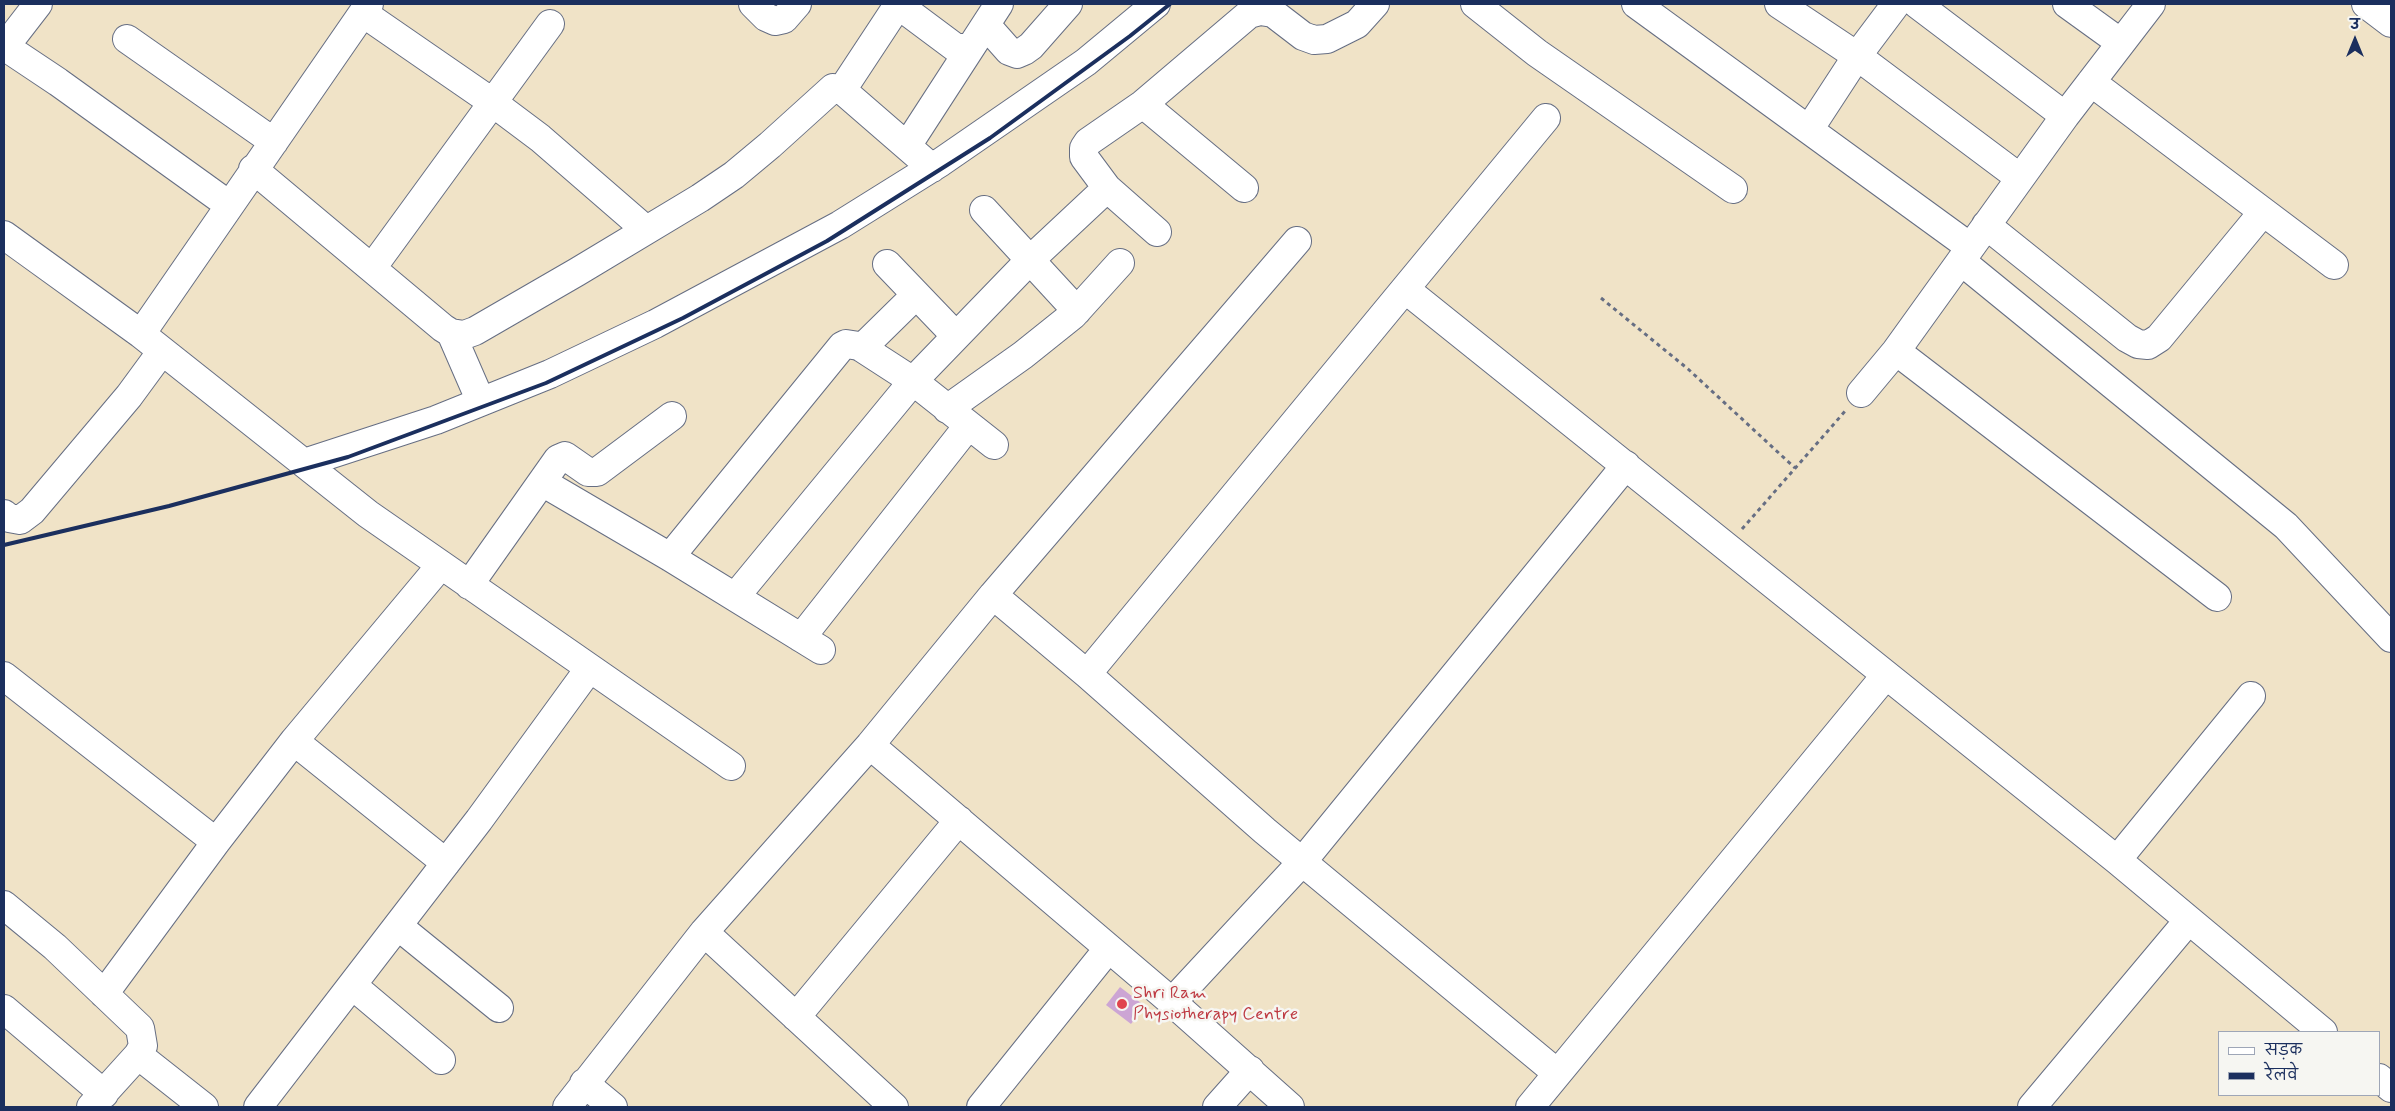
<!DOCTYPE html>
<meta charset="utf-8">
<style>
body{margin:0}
#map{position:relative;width:2395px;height:1111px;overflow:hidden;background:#f0e3c7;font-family:Mynerve,"Playpen Sans Deva",sans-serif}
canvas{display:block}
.frame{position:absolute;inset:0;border:5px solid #1b2f5e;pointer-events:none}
.legend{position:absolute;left:2218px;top:1031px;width:162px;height:65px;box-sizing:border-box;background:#f6f6f2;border:1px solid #9ea6b7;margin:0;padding:6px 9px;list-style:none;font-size:15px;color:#1b2f5e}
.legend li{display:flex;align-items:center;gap:10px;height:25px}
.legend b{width:25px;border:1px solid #9ea6b7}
.north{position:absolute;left:2330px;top:15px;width:50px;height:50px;-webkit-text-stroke:4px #f6f6f2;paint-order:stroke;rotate:0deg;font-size:14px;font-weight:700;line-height:20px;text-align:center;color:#1b2f5e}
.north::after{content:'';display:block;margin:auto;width:18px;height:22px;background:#1b2f5e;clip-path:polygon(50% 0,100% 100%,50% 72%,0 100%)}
</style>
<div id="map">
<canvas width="2395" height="1111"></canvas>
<div class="frame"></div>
<ul class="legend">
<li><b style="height:6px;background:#fff"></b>सड़क</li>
<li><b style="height:6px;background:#1b2f5e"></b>रेलवे</li>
</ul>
<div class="north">उ</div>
</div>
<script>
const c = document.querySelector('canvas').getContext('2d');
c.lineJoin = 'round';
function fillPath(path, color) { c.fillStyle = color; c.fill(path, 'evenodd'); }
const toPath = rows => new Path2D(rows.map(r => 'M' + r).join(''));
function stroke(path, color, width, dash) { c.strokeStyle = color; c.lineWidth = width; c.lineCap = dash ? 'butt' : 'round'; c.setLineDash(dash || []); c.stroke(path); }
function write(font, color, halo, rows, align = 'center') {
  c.font = font + ' Mynerve,sans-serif'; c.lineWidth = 5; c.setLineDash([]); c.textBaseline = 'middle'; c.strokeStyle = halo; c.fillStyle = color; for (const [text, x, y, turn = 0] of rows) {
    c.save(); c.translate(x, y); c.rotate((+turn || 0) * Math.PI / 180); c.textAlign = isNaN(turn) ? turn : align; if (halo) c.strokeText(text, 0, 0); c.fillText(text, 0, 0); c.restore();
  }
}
fillPath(toPath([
 [1120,987,1145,1006,1131,1024,1106,1005]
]), '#cca5d4');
const minor = toPath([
 [753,4,766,17,775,21,784,19,797,4],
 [897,4,956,48,969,48],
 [1475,4,1537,53,1733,189],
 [1636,4,1970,247],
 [1779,4,1857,56,2020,178],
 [1917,4,2065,116],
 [2067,4,2121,43],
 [2366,4,2391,23],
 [363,13,492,102,540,138,645,229],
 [986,25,1009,51,1017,54,1024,51,1031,46,1068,4],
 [127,39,274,142],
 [4,46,58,82,229,205],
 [4,48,38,4],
 [2091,82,2334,265],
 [842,90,898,5],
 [1143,104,1244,188],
 [1810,128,1857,56,1896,4],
 [907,146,999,4],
 [253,169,443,328,451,333,464,335,475,331,577,272,700,198,734,175,770,145,833,88,842,90,932,168],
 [1107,188,1084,157,1084,148,1088,142,1143,104,1249,14,1260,11,1273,13,1303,36,1314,40,1327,39,1357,24,1375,4],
 [984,210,1077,311],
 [1986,225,2127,338,2138,344,2148,345,2159,338,2263,212],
 [4,235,141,334,368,514,731,766],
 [1961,261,2286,526,2391,638],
 [887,264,956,336],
 [372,268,550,24],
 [1405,289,2117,860,2323,1032],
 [451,333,481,402],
 [141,334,369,4],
 [862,348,916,295],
 [1896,351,2217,597],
 [1861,393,1896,351,2065,116,2151,4],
 [947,409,1023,355,1073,315,1120,263],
 [304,463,436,420,550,374,655,324,840,225,941,162,1086,62,1156,4],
 [542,482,670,557,821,650],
 [4,514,9,518,20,520,32,511,129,396,162,351],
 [670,557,842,346,846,344,859,346,913,381,994,445],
 [469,585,558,459,565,456,588,472,597,472,672,416],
 [993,595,1087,674,1265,831,1557,1073],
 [735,597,913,381,1030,260,1107,188,1157,232],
 [801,638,968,426],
 [1087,674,1546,118],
 [4,676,216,842],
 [294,741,446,863],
 [870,745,1172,1002,1290,1107],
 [2117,860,2251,696],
 [4,905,55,947,140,1028,143,1046,138,1055,91,1107],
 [398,926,499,1008],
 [704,932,894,1107],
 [352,985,441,1060],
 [104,994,216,842,294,741,441,565],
 [1172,1002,1302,862,1626,465],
 [4,1009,104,1094],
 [796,1017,959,820],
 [138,1055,204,1107],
 [2379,1078,2391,1088],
 [584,1083,613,1107],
 [258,1107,479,820,589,669],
 [567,1107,704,932,870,745,993,595,1297,241],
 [981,1107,1108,949],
 [1217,1107,1250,1070],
 [1530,1107,1886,675],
 [2032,1107,2188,921]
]);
stroke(minor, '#666e83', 30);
stroke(toPath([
 [1601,298,1688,369,1795,468],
 [1742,529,1847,409]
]), '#666e83', 3, [4, 4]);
stroke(minor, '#fff', 28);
stroke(toPath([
 [4,545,169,506,348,457,546,383,683,318,827,241,990,138,1130,36,1170,4]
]), '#1b2f5e', 4);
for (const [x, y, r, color] of [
 [1122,1004,6,"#e0444e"]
]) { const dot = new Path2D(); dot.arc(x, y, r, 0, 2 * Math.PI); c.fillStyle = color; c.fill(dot); stroke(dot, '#f6f6f2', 2); }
write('18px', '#be3a42', '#f6f6f2', [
 ["Shri Ram",1133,994],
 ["Physiotherapy Centre",1133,1015]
], 'left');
</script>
